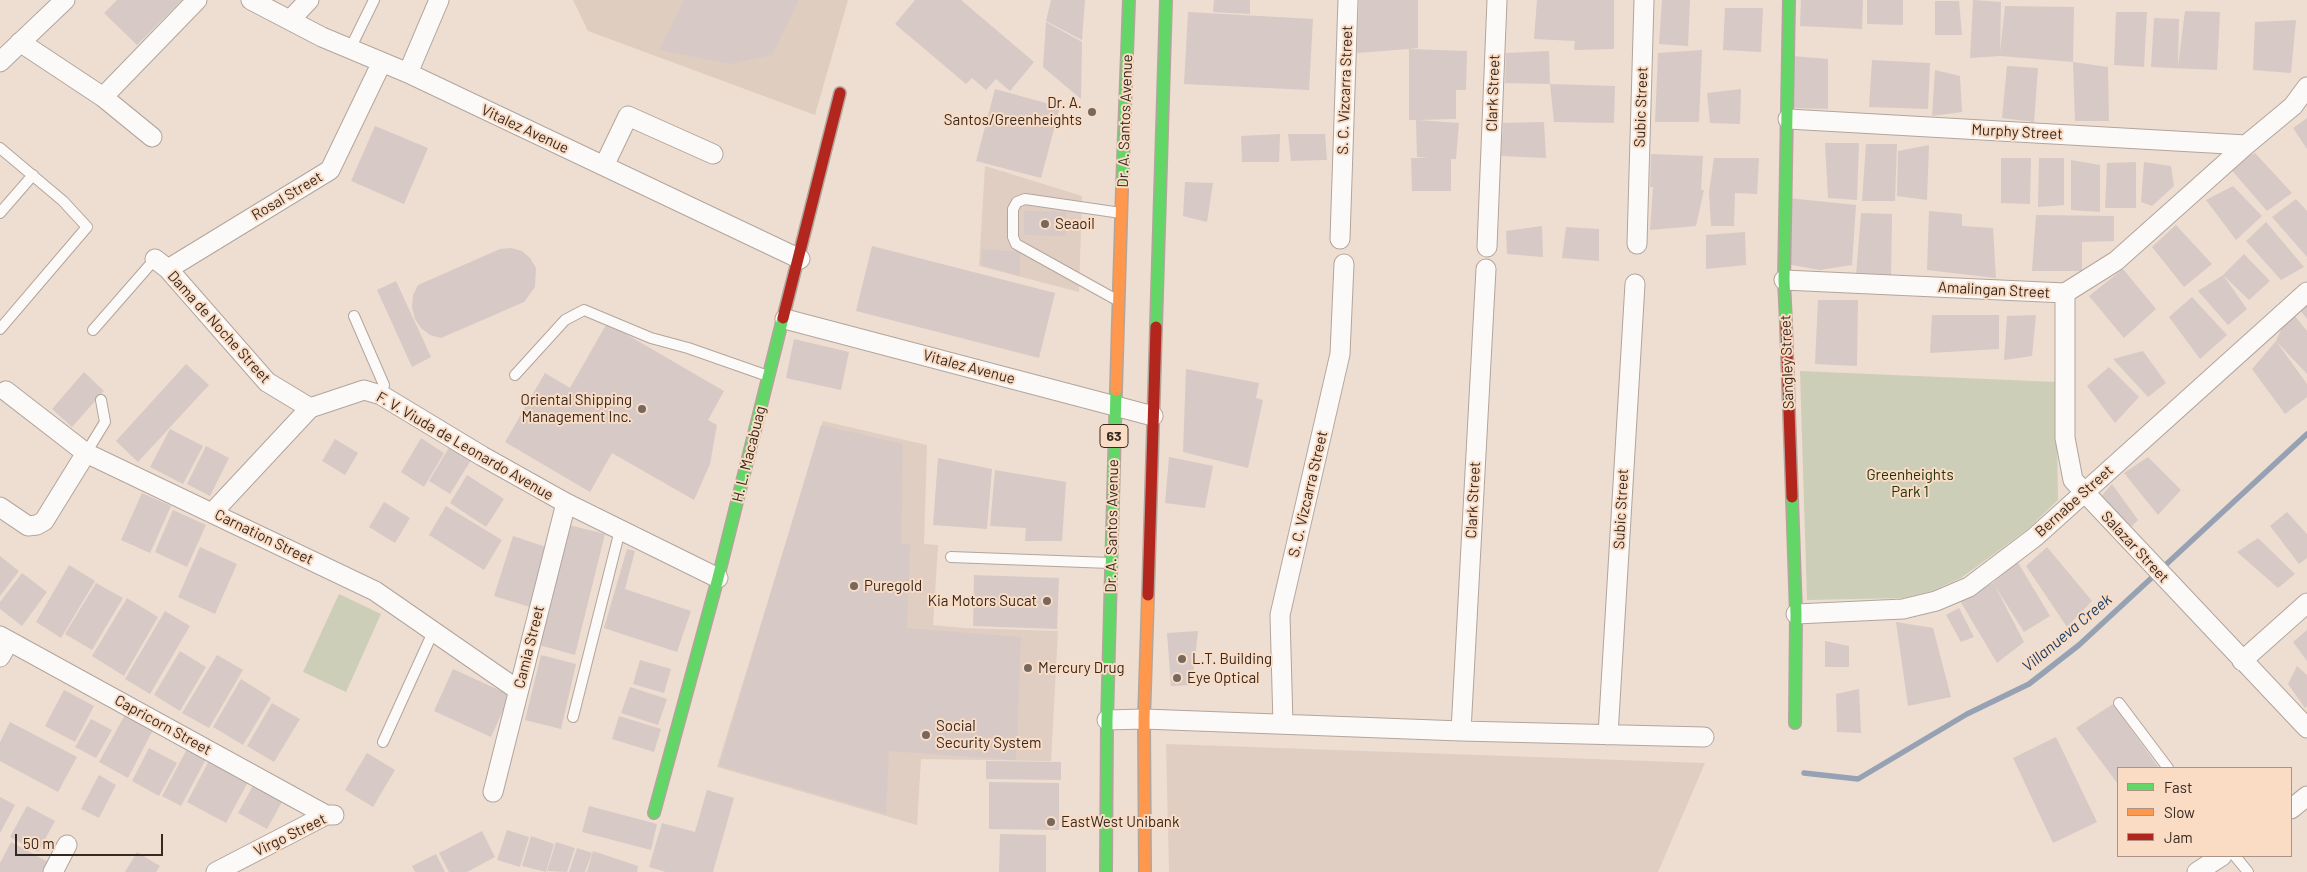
<!DOCTYPE html>
<style>
body{margin:0}
#map{position:relative;width:2307px;height:872px;overflow:hidden;background:#eeddd1;font-family:Barlow,sans-serif}
canvas{display:block}
.legend{position:absolute;left:2117px;top:767px;width:175px;height:90px;box-sizing:border-box;background:#fadcc5;border:1px solid #ab9483;margin:0;padding:6px 9px;list-style:none;font-size:15px;color:#352920}
.legend li{display:flex;align-items:center;gap:10px;height:25px}
.legend b{width:25px;border:1px solid #ab9483}
.scale{position:absolute;left:15px;top:834px;width:148px;height:22px;box-sizing:border-box;border:2px solid #352920;border-top:0;padding-left:6px;font-size:15px;line-height:18px;white-space:nowrap;color:#352920;-webkit-text-stroke:4px #fadcc5;paint-order:stroke}
</style>
<div id="map">
<canvas width="2307" height="872"></canvas>
<ul class="legend">
<li><b style="height:6px;background:#63d668"></b>Fast</li>
<li><b style="height:6px;background:#ff974d"></b>Slow</li>
<li><b style="height:6px;background:#b3261e"></b>Jam</li>
</ul>
<div class="scale">50 m</div>
</div>
<script>
const c = document.querySelector('canvas').getContext('2d');
c.lineJoin = 'round';
function fillPath(path, color) { c.fillStyle = color; c.fill(path, 'evenodd'); }
const toPath = rows => new Path2D(rows.map(r => 'M' + r).join(''));
function stroke(path, color, width, dash) { c.strokeStyle = color; c.lineWidth = width; c.lineCap = dash ? 'butt' : 'round'; c.setLineDash(dash || []); c.stroke(path); }
function write(font, color, halo, rows, align = 'center') {
  c.font = font + ' Barlow,sans-serif'; c.lineWidth = 4; c.setLineDash([]); c.textBaseline = 'middle'; c.strokeStyle = halo; c.fillStyle = color; for (const [text, x, y, turn = 0] of rows) {
    c.save(); c.translate(x, y); c.rotate((+turn || 0) * Math.PI / 180); c.textAlign = isNaN(turn) ? turn : align; if (halo) c.strokeText(text, 0, 0); c.fillText(text, 0, 0); c.restore();
  }
}
fillPath(toPath([
 [985,166,1082,196,1079,292,979,266],
 [823,421,927,445,924,544,938,545,933,625,964,628,1058,631,1051,761,921,759,917,825,717,767],
 [1166,744,1705,763,1658,872,1169,872]
]), '#e1cec2');
fillPath(toPath([
 [573,0,848,0,815,115,588,31]
]), '#dfcec0');
fillPath(toPath([
 [1800,371,2056,382,2058,500,2028,529,1961,578,1932,591,1903,598,1807,600],
 [339,594,381,614,346,692,303,672]
]), '#cdceb8');
stroke(toPath([
 [1804,773,1858,779,1967,714,2029,684,2079,645,2307,434]
]), '#96a2b3', 5.5);
fillPath(toPath([
 [117,0,182,0,137,45,104,13],
 [684,0,799,0,772,55,730,64,659,50],
 [915,0,961,0,1034,62,1010,91,996,79,986,90,972,78,966,84,895,24],
 [1051,0,1085,0,1082,40,1046,21],
 [1214,0,1250,0,1250,14,1213,12],
 [1359,0,1418,0,1418,48,1409,49,1467,51,1466,90,1456,90,1456,119,1418,120,1459,123,1456,159,1451,159,1451,191,1412,191,1411,158,1429,158,1417,157,1416,120,1409,120,1409,49,1357,53],
 [1537,0,1614,0,1614,49,1574,50,1575,41,1534,39],
 [1662,0,1690,0,1688,46,1659,44],
 [1801,0,1863,0,1862,29,1800,26],
 [1867,0,1903,0,1903,25,1867,24],
 [1973,0,2001,2,2000,52,2005,6,2074,7,2073,62,2000,56,1970,58],
 [1935,1,1959,1,1962,35,1935,35],
 [1725,8,1763,8,1761,52,1723,50],
 [2185,11,2220,12,2217,70,2151,67,2154,18,2179,19,2178,67],
 [1188,12,1313,19,1309,90,1184,84],
 [2116,12,2147,12,2144,67,2114,65],
 [2296,20,2291,73,2253,70,2255,22],
 [1046,22,1082,42,1081,99,1043,67],
 [1702,50,1699,122,1655,122,1658,53],
 [1549,51,1550,84,1615,86,1614,123,1554,122,1550,84,1505,83,1506,53],
 [1792,56,1828,59,1828,109,1793,108],
 [1872,60,1930,63,1928,109,1869,107],
 [2073,62,2108,67,2109,121,2075,121],
 [2007,66,2038,68,2034,122,2002,118],
 [1935,70,1960,76,1962,112,1932,116],
 [995,89,1060,107,1041,178,976,161],
 [1741,89,1740,124,1710,123,1707,93],
 [2307,118,2307,149,2293,128],
 [1544,122,1546,158,1501,156,1503,123],
 [375,126,428,148,404,204,351,181],
 [1280,134,1279,162,1242,162,1241,136],
 [1288,134,1325,134,1327,160,1291,161],
 [1825,143,1859,143,1857,200,1828,198],
 [1866,144,1897,144,1895,201,1862,201],
 [1929,145,1927,200,1897,196,1898,151],
 [2255,153,2292,193,2267,211,2228,166],
 [1651,154,1703,156,1701,190,1704,190,1696,226,1650,230,1653,187,1650,187],
 [1714,158,1759,158,1757,194,1735,193,1734,226,1711,226,1709,192],
 [2001,158,2031,158,2030,204,2001,203],
 [2039,158,2064,158,2064,205,2038,207],
 [2071,160,2100,165,2100,212,2071,210],
 [2136,162,2136,208,2105,208,2107,163],
 [2144,162,2171,166,2174,186,2152,206,2141,202],
 [1185,182,1213,183,1207,222,1183,216],
 [2233,186,2262,216,2236,240,2206,200],
 [1788,198,1856,205,1852,265,1820,270,1786,264],
 [2296,199,2307,211,2307,257,2272,217],
 [1024,211,1066,212,1065,236,1024,235],
 [1929,211,1962,214,1962,226,1993,228,1996,278,1927,270],
 [1861,213,1892,214,1891,277,1856,276],
 [2036,215,2114,216,2114,241,2082,242,2082,271,2032,271],
 [2266,222,2304,267,2281,280,2246,241],
 [2176,225,2212,264,2184,287,2152,247],
 [1542,226,1543,257,1507,254,1506,231],
 [1566,227,1599,229,1599,261,1562,258],
 [1745,232,1746,265,1706,269,1706,235],
 [872,246,1055,293,1039,358,856,311],
 [511,248,522,251,530,258,536,268,535,287,524,302,441,338,430,335,421,328,415,319,412,307,413,295,418,285,500,249],
 [982,249,1020,252,1020,276,981,265],
 [2244,254,2270,281,2249,300,2223,275],
 [2123,269,2156,309,2124,338,2089,296],
 [2223,275,2247,309,2228,325,2198,291],
 [396,281,431,357,412,367,377,290],
 [2307,295,2307,319,2296,305],
 [2192,297,2227,335,2200,359,2169,317],
 [1818,300,1858,300,1857,366,1815,364],
 [2290,310,2307,331,2307,374,2276,341,2307,384,2307,397,2285,414,2252,369,2276,341],
 [1932,315,1999,315,1999,349,1930,353],
 [2036,315,2032,356,2004,360,2007,316],
 [607,323,724,391,708,420,717,425,710,464,694,500,612,453,590,492,505,442,545,373,570,388],
 [794,339,849,352,841,390,786,378],
 [2143,351,2166,383,2148,397,2113,359],
 [186,364,209,385,138,462,116,441],
 [2109,367,2139,397,2115,423,2087,386],
 [1186,369,1259,383,1256,398,1263,400,1248,468,1183,452],
 [84,372,104,391,72,427,52,409],
 [821,425,903,444,901,543,910,544,907,628,1021,637,1016,760,889,751,886,814,719,766],
 [170,429,203,446,183,484,150,467],
 [421,438,444,453,424,487,401,472],
 [335,439,358,453,345,475,322,461],
 [451,444,473,457,450,494,429,481],
 [206,446,229,458,210,496,187,484],
 [1169,457,1213,466,1205,508,1165,503],
 [2148,457,2181,490,2158,515,2124,473],
 [938,458,992,469,987,529,933,525],
 [995,470,1066,482,1062,541,1025,541,1026,528,990,526],
 [467,475,504,499,486,527,450,503],
 [2112,484,2138,520,2123,535,2095,503],
 [142,493,171,506,150,553,121,540],
 [384,502,410,518,395,543,369,527],
 [446,506,502,540,484,570,429,535],
 [173,510,206,525,187,567,155,552],
 [2287,512,2307,534,2307,558,2299,564,2270,526],
 [569,525,605,534,575,655,539,645],
 [513,536,549,548,530,607,494,596],
 [2258,538,2295,574,2278,588,2237,552],
 [200,547,237,564,215,614,178,597],
 [2047,547,2092,601,2067,627,2026,566],
 [627,549,635,551,625,589,691,611,677,652,604,628],
 [0,556,19,571,0,596],
 [2017,561,2050,616,2024,632,1995,586,2024,642,1997,663,1959,599,1993,583],
 [69,565,95,581,61,638,36,622],
 [22,573,47,592,22,626,0,609,0,602],
 [974,575,1059,578,1057,629,973,626],
 [96,583,123,598,92,650,65,634],
 [127,598,158,617,124,676,92,656],
 [1959,608,1974,637,1961,642,1946,615],
 [165,611,190,626,150,694,125,679],
 [1896,622,1933,628,1951,697,1908,706],
 [2307,630,2307,661,2293,642],
 [1198,631,1192,685,1171,686,1167,633],
 [1825,641,1849,646,1849,667,1825,667],
 [180,651,206,667,180,711,154,695],
 [217,655,243,670,209,728,182,713],
 [541,655,576,664,561,729,525,720],
 [640,660,671,669,664,693,633,684],
 [2297,666,2307,675,2307,706,2305,708,2288,684],
 [453,669,510,695,491,737,434,711],
 [241,679,271,698,243,745,213,727],
 [630,687,667,699,658,725,621,713],
 [1859,689,1861,733,1837,732,1836,694],
 [64,690,94,706,75,742,45,726],
 [272,703,300,719,274,762,247,746],
 [2113,704,2159,768,2118,768,2118,784,2076,728],
 [126,713,154,728,128,778,99,762],
 [619,716,661,729,654,752,612,739],
 [91,719,112,730,96,758,75,747],
 [10,722,77,757,58,792,0,761,0,742],
 [2056,737,2097,822,2053,843,2013,758],
 [149,748,177,763,159,796,132,781],
 [187,749,206,759,181,806,162,796],
 [367,753,395,770,373,807,345,790],
 [210,759,249,780,226,823,187,802],
 [986,761,1061,762,1061,780,986,779],
 [99,775,116,785,99,818,81,809],
 [989,782,1059,783,1059,830,989,829],
 [254,784,283,800,267,829,238,813],
 [707,790,734,798,713,872,666,872,649,867,662,823,695,832],
 [0,797,15,805,0,833],
 [27,806,55,821,38,852,10,837],
 [589,806,657,824,651,850,582,832],
 [507,830,529,837,520,867,497,860],
 [482,831,495,857,467,872,449,872,439,853],
 [1000,834,1046,835,1046,872,999,872],
 [531,836,554,844,546,872,522,866],
 [11,842,50,863,45,872,0,872,0,863],
 [556,842,575,848,567,872,547,871],
 [577,848,592,853,585,872,569,872],
 [593,851,638,866,637,872,587,872],
 [137,852,160,866,156,872,125,872],
 [436,854,445,872,415,872,412,866]
]), '#d7c9c6');
const lane = toPath([
 [350,49,374,0],
 [0,148,63,201,87,227,0,329],
 [0,213,33,175],
 [1115,299,1016,244,1013,237,1013,209,1017,202,1025,199,1121,213],
 [354,316,384,385,381,395],
 [93,330,155,259],
 [515,375,565,320,584,310,651,338,688,348,768,376],
 [86,453,105,422,101,400],
 [951,557,1110,563],
 [2119,703,2168,768],
 [573,717,620,530],
 [383,742,433,632],
 [2235,856,2248,872]
]);
const street = toPath([
 [251,0,322,37,408,73,800,259],
 [290,20,309,0],
 [20,42,103,97,152,137],
 [0,62,65,0],
 [408,73,439,0],
 [103,97,197,0],
 [1788,119,2246,145],
 [604,166,628,116,713,154],
 [1340,239,1348,0],
 [1637,244,1644,0],
 [1487,247,1497,0],
 [155,259,168,269,267,382,310,408],
 [168,269,330,170,382,62],
 [1784,280,2065,293,2116,261,2246,145,2293,106,2307,87],
 [2065,293,2065,438,2073,480,2307,728],
 [785,319,1153,416],
 [6,391,86,453,375,591,518,690],
 [0,507,28,526,37,525,44,521,86,453],
 [213,512,310,408,364,390,381,395,482,456,566,503,718,578],
 [1796,614,1903,609,1936,601,1969,587,2035,537,2307,292],
 [0,636,326,815],
 [0,657,9,641],
 [2242,661,2307,603],
 [1107,720,1144,719,1461,731,1704,737],
 [1283,724,1280,615,1340,354,1344,264],
 [1461,731,1486,269],
 [1608,735,1635,284],
 [493,792,566,503],
 [2291,809,2307,796],
 [53,872,67,845],
 [216,872,326,815,334,815],
 [2197,872,2222,856]
]);
const fast = toPath([
 [1122,189,1129,0],
 [1786,324,1784,280,1789,0],
 [1156,327,1166,0],
 [1792,497,1796,614,1795,723],
 [654,813,718,578,783,318],
 [1106,872,1107,720,1116,390]
]);
const slow = toPath([
 [1116,390,1122,189],
 [1145,872,1144,719,1148,595]
]);
const jam = toPath([
 [783,318,840,93],
 [1786,324,1792,497],
 [1148,595,1156,327]
]);
stroke(lane, '#b2a59c', 12);
stroke(street, '#b2a59c', 21);
stroke(fast, '#b2a59c', 14);
stroke(slow, '#b2a59c', 14);
stroke(jam, '#b2a59c', 14);
stroke(lane, '#fcfaf8', 10);
stroke(street, '#fcfaf8', 19);
stroke(fast, '#63d668', 11);
stroke(slow, '#ff974d', 11);
stroke(jam, '#b3261e', 11);
for (const [x, y, r, color] of [
 [1092,112,5,"#76685e"],
 [1045,224,5,"#76685e"],
 [642,409,5,"#76685e"],
 [854,586,5,"#76685e"],
 [1047,601,5,"#76685e"],
 [1182,659,5,"#76685e"],
 [1028,668,5,"#76685e"],
 [1177,678,5,"#76685e"],
 [926,735,5,"#76685e"],
 [1051,822,5,"#76685e"]
]) { const dot = new Path2D(); dot.arc(x, y, r, 0, 2 * Math.PI); c.fillStyle = color; c.fill(dot); stroke(dot, '#fadcc5', 2); }
for (const [x, y, w] of [
 [1114,436,28]
]) { const box = new Path2D(); box.roundRect(x - w / 2, y - 11.5, w, 23, 4); c.fillStyle = '#fadcc5'; c.fill(box); stroke(box, '#352920', 1); }
write('bold 14px', '#352920', null, [
 ["63",1114,436]
]);
write('15px', '#352920', '#fadcc5', [
 ["S. C. Vizcarra Street",1345,90,-88],
 ["Clark Street",1493,93,-88],
 ["Subic Street",1641,107,-88],
 ["Dr. A. Santos Avenue",1125,121,-88],
 ["Vitalez Avenue",525,129,25],
 ["Murphy Street",2017,132,3],
 ["Rosal Street",287,196,-31],
 ["Amalingan Street",1994,290,3],
 ["Dama de Noche Street",219,327,48],
 ["Sangley Street",1787,362,-92],
 ["Vitalez Avenue",969,367,15],
 ["F. V. Viuda de Leonardo Avenue",465,446,30],
 ["H. L. Macabuag",749,454,-76],
 ["S. C. Vizcarra Street",1308,494,-77],
 ["Clark Street",1473,500,-87],
 ["Bernabe Street",2074,501,-42],
 ["Subic Street",1621,509,-87],
 ["Dr. A. Santos Avenue",1112,526,-89],
 ["Carnation Street",264,537,26],
 ["Salazar Street",2135,547,47],
 ["Camia Street",529,647,-76],
 ["Capricorn Street",163,725,29],
 ["Virgo Street",290,835,-26]
]);
write('15px', '#352920', '#fadcc5', [
 ["Dr. A.",1082,103,"right"],
 ["Santos/Greenheights",1082,120,"right"],
 ["Seaoil",1055,224],
 ["Oriental Shipping",632,400,"right"],
 ["Management Inc.",632,417,"right"],
 ["Puregold",864,586],
 ["Kia Motors Sucat",1037,601,"right"],
 ["L.T. Building",1192,659],
 ["Mercury Drug",1038,668],
 ["Eye Optical",1187,678],
 ["Social",936,726],
 ["Security System",936,743],
 ["EastWest Unibank",1061,822]
], 'left');
write('15px', '#21320a', '#fadcc5', [
 ["Greenheights",1910,475],
 ["Park 1",1910,492]
]);
write('italic 16px', '#1b4069', '#fadcc5', [
 ["Villanueva Creek",2067,633,-40]
]);
</script>
